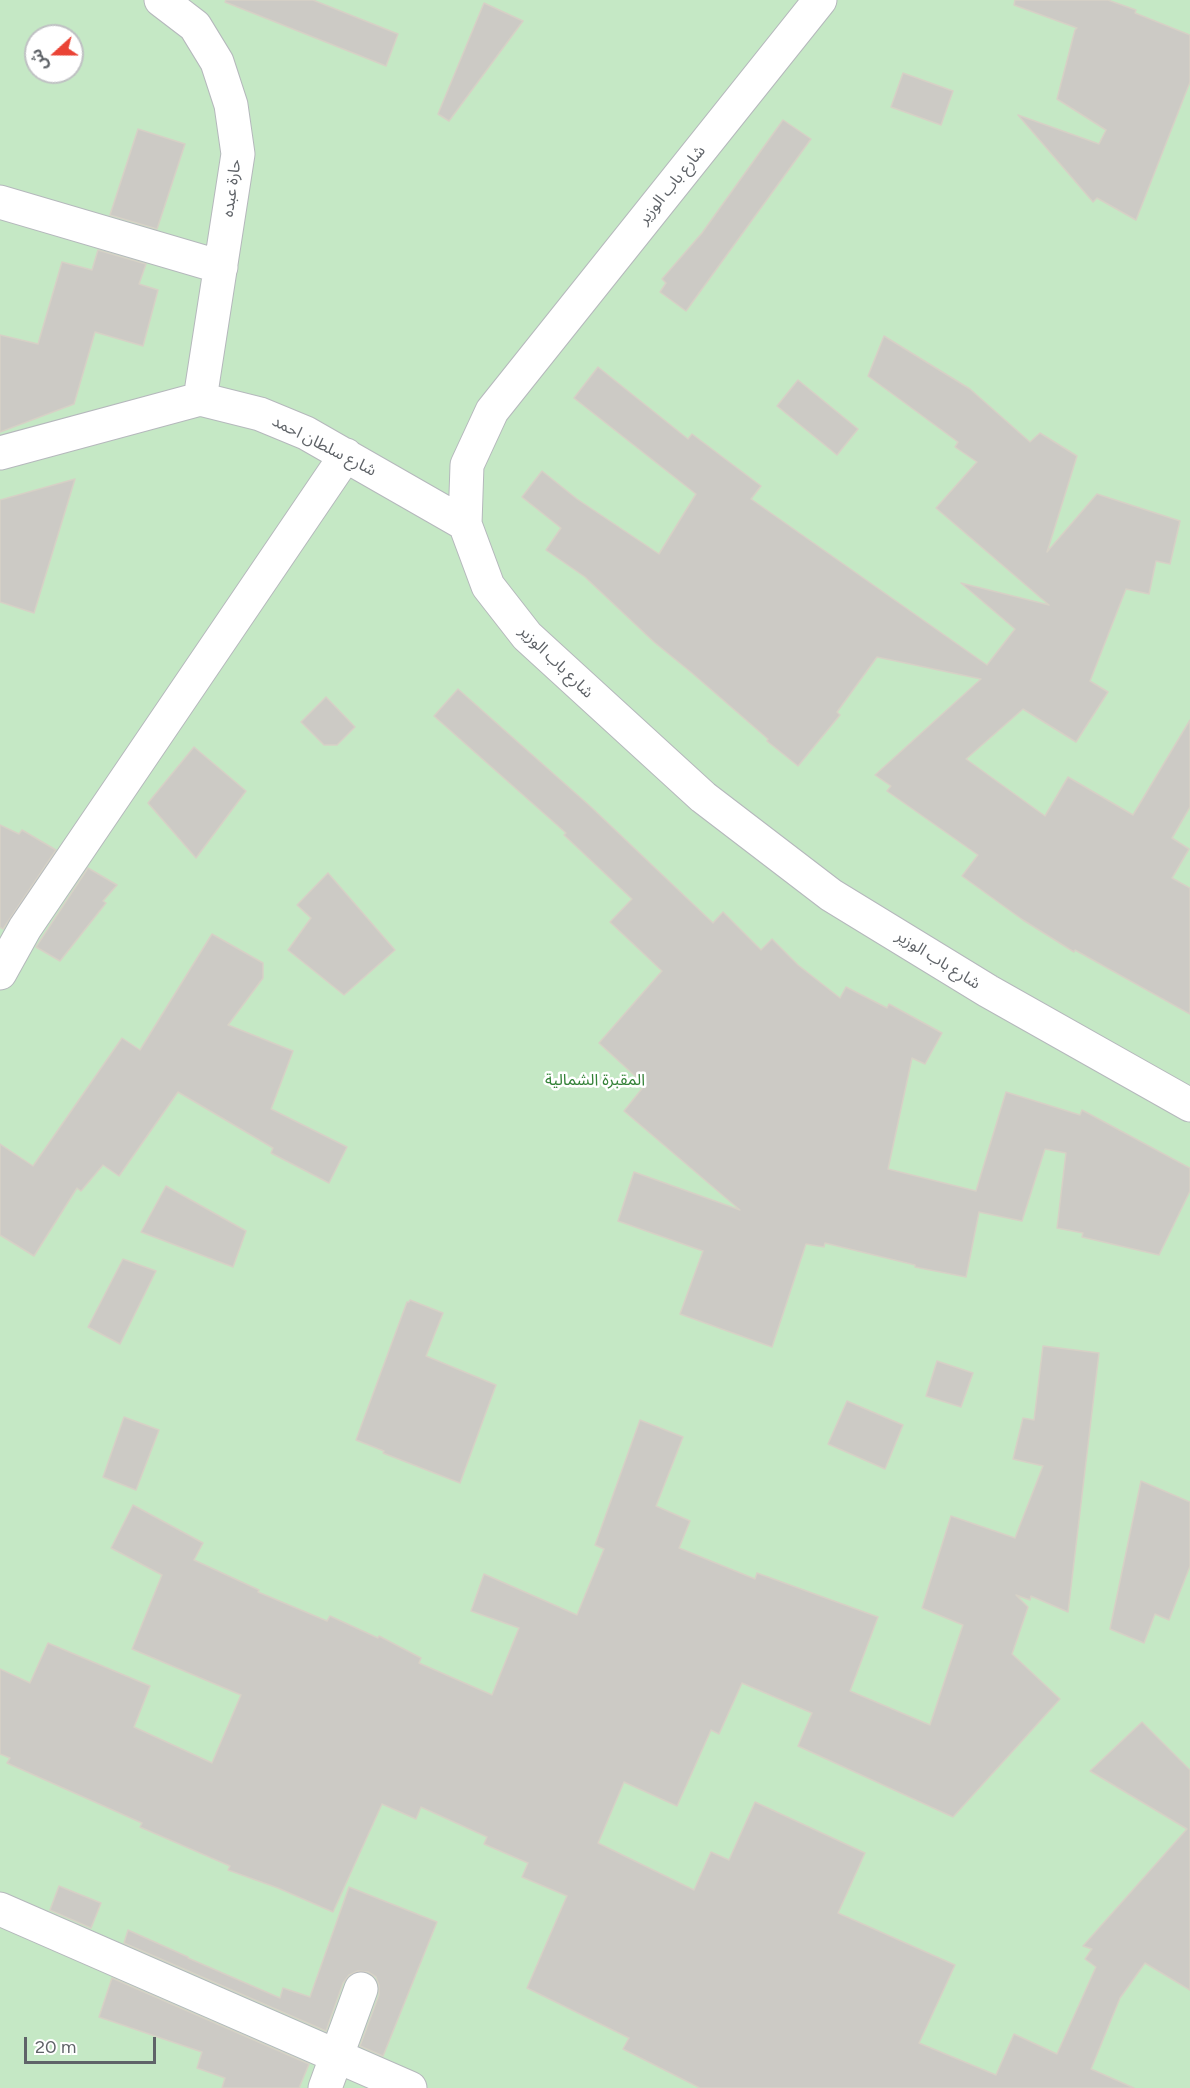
<!DOCTYPE html>
<meta charset="utf-8">
<style>
body{margin:0}
#map{position:relative;width:1190px;height:2088px;overflow:hidden;background:#f1efe8;font-family:Figtree,"Noto Sans Arabic",sans-serif}
canvas{display:block}
.north{position:absolute;left:24px;top:24px;width:60px;height:60px;box-sizing:border-box;background:#fff;border:2px solid #bfc1c3;border-radius:50%;rotate:249deg;font-size:16px;font-weight:700;line-height:24px;text-align:center;color:#5f6368}
.north::after{content:'';display:block;margin:auto;width:21px;height:27px;background:#ea4335;clip-path:polygon(50% 0,100% 100%,50% 72%,0 100%)}
.scale{position:absolute;left:24px;top:2037px;width:132px;height:27px;box-sizing:border-box;border:3px solid #5f6368;border-top:0;padding-left:8px;font-size:18px;line-height:21px;white-space:nowrap;color:#5f6368;-webkit-text-stroke:4px #fff;paint-order:stroke}
</style>
<div id="map">
<canvas width="1190" height="2088"></canvas>
<div class="north">ش</div>
<div class="scale">20 m</div>
</div>
<script>
const c = document.querySelector('canvas').getContext('2d');
c.lineJoin = 'round';
function fillPath(path, color) { c.fillStyle = color; c.fill(path, 'evenodd'); }
const toPath = rows => new Path2D(rows.map(r => 'M' + r).join(''));
function stroke(path, color, width, dash) { c.strokeStyle = color; c.lineWidth = width; c.lineCap = dash ? 'butt' : 'round'; c.setLineDash(dash || []); c.stroke(path); }
function write(font, color, halo, rows, align = 'center') {
  c.font = font + ' Figtree,"Noto Sans Arabic",sans-serif'; c.lineWidth = 5; c.setLineDash([]); c.textBaseline = 'middle'; c.strokeStyle = halo; c.fillStyle = color; for (const [text, x, y, turn = 0] of rows) {
    c.save(); c.translate(x, y); c.rotate((+turn || 0) * Math.PI / 180); c.textAlign = isNaN(turn) ? turn : align; if (halo) c.strokeText(text, 0, 0); c.fillText(text, 0, 0); c.restore();
  }
}
fillPath(toPath([
 [0,0,1190,0,1190,2088,0,2088],
 [36,36,72,36,72,72,36,72]
]), '#c5e8c5');
const building = toPath([
 [226,0,313,0,398,34,386,66,225,2,226,0],
 [1015,0,1108,0,1136,10,1135,13,1190,35,1190,82,1136,220,1097,198,1093,202,1018,115,1099,144,1106,130,1057,99,1075,30,1077,28,1014,5,1015,0],
 [484,3,523,21,449,121,438,114,484,3],
 [903,73,953,91,941,125,891,107,903,73],
 [783,120,811,139,686,311,660,292,666,283,662,279,702,233,783,120],
 [138,129,185,144,157,229,110,215,138,129],
 [98,250,146,264,139,284,158,290,143,346,95,332,74,404,0,432,0,335,38,344,62,262,92,270,98,250],
 [884,336,970,389,1030,442,1040,433,1077,456,1047,552,1097,494,1180,521,1170,564,1156,561,1149,594,1126,589,1090,681,1108,692,1076,742,1023,709,966,759,1045,816,1068,777,1133,815,1190,720,1190,807,1172,838,1189,849,1172,878,1190,888,1190,1014,1075,950,1074,952,1023,920,962,876,978,855,887,791,891,786,875,775,981,679,877,657,837,712,840,715,798,766,767,741,768,739,692,673,654,642,585,577,546,550,561,528,522,497,542,471,577,499,659,554,696,494,574,398,598,367,688,439,692,434,761,486,751,499,987,665,1015,629,961,583,1049,605,936,508,977,462,955,447,958,442,868,376,884,336],
 [798,380,858,429,837,455,777,406,798,380],
 [75,479,34,613,0,602,0,500,75,479],
 [458,689,591,807,713,923,723,912,761,950,772,939,798,965,840,998,846,987,887,1008,889,1004,942,1033,925,1064,912,1058,888,1169,976,1191,1006,1092,1080,1115,1082,1110,1190,1168,1190,1191,1159,1255,1082,1237,1083,1233,1057,1228,1066,1153,1045,1149,1022,1221,979,1212,966,1277,915,1267,915,1265,825,1243,824,1247,806,1244,772,1347,680,1314,703,1251,618,1221,634,1172,740,1210,624,1111,645,1085,599,1043,662,971,610,922,632,899,564,835,566,833,434,716,458,689],
 [326,697,355,727,337,745,324,745,301,722,326,697],
 [194,747,246,791,196,858,148,803,194,747],
 [0,825,19,834,22,830,56,850,3,929,0,927,0,825],
 [88,868,117,885,103,901,106,903,60,961,36,947,88,868],
 [328,873,395,950,344,995,288,950,311,918,297,905,328,873],
 [212,934,263,963,263,978,228,1025,293,1051,271,1109,347,1147,329,1183,271,1153,273,1148,178,1092,119,1176,103,1165,81,1191,77,1188,34,1256,0,1235,0,1144,33,1166,122,1038,140,1050,212,934],
 [166,1186,246,1231,233,1267,141,1232,166,1186],
 [123,1259,156,1271,120,1344,88,1327,123,1259],
 [410,1300,443,1313,426,1356,496,1385,460,1483,383,1453,384,1451,356,1440,407,1302,409,1302,410,1300],
 [1043,1346,1099,1353,1068,1612,1031,1596,1030,1600,1016,1595,1028,1607,1012,1654,1060,1699,953,1817,798,1746,812,1713,742,1683,719,1734,711,1730,677,1806,624,1782,598,1843,694,1890,711,1852,729,1860,755,1802,865,1853,838,1913,955,1965,919,2043,996,2075,1014,2034,1057,2054,1096,1967,1085,1959,1092,1949,1083,1946,1187,1829,1090,1771,1142,1722,1190,1770,1190,1990,1145,1963,1120,1998,1091,2069,1134,2088,700,2088,623,2049,629,2038,527,1988,567,1896,522,1877,528,1863,484,1844,487,1837,421,1807,416,1819,382,1804,333,1912,278,1888,228,1870,230,1866,140,1827,142,1823,7,1763,10,1758,0,1754,0,1669,30,1683,48,1643,150,1686,134,1727,212,1763,241,1695,132,1649,162,1575,111,1548,133,1505,203,1543,194,1560,259,1590,258,1592,327,1621,330,1616,378,1638,379,1636,421,1658,419,1663,492,1695,519,1628,471,1611,484,1574,577,1615,604,1549,595,1545,640,1420,683,1437,656,1506,690,1521,679,1548,755,1579,757,1573,878,1617,850,1691,930,1725,963,1625,922,1608,951,1516,1015,1538,1043,1466,1013,1459,1023,1418,1034,1420,1043,1346],
 [937,1361,973,1373,961,1407,926,1396,937,1361],
 [847,1401,903,1425,885,1469,828,1444,847,1401],
 [124,1417,159,1430,136,1490,103,1477,124,1417],
 [1141,1481,1190,1502,1190,1566,1169,1620,1155,1614,1144,1643,1110,1629,1141,1481],
 [59,1886,101,1903,91,1928,50,1910,59,1886],
 [349,1887,437,1922,383,2056,360,2046,379,1995,379,1985,376,1977,368,1972,358,1971,349,1975,343,1983,326,2031,124,1943,128,1930,188,1957,188,1958,280,1998,283,1988,310,1997,349,1887],
 [112,1978,309,2064,299,2088,222,2088,225,2078,197,2068,202,2052,99,2017,112,1978]
]);
fillPath(building, '#cccac5');
stroke(building, '#d6d1c6', 1.5);
const minor = toPath([
 [161,0,195,26,217,62,231,105,238,154,200,399],
 [820,0,492,411,467,465,465,524,488,586,527,636,703,797,831,895,988,991,1190,1105],
 [0,202,221,267],
 [0,453,200,399,260,414,306,433,465,524],
 [0,973,25,928,346,455],
 [0,1909,410,2088],
 [325,2088,361,1989]
]);
stroke(minor, '#b5b8bc', 35);
stroke(minor, '#fff', 33);
write('16px', '#5f6368', '#fff', [
 ["شارع باب الوزير",672,185,-51],
 ["حارة عبده",232,188,-82],
 ["شارع سلطان احمد",324,446,27],
 ["شارع باب الوزير",556,662,44],
 ["شارع باب الوزير",938,960,32]
]);
write('16px', '#348238', '#fff', [
 ["المقبرة الشمالية",595,1080]
]);
</script>
